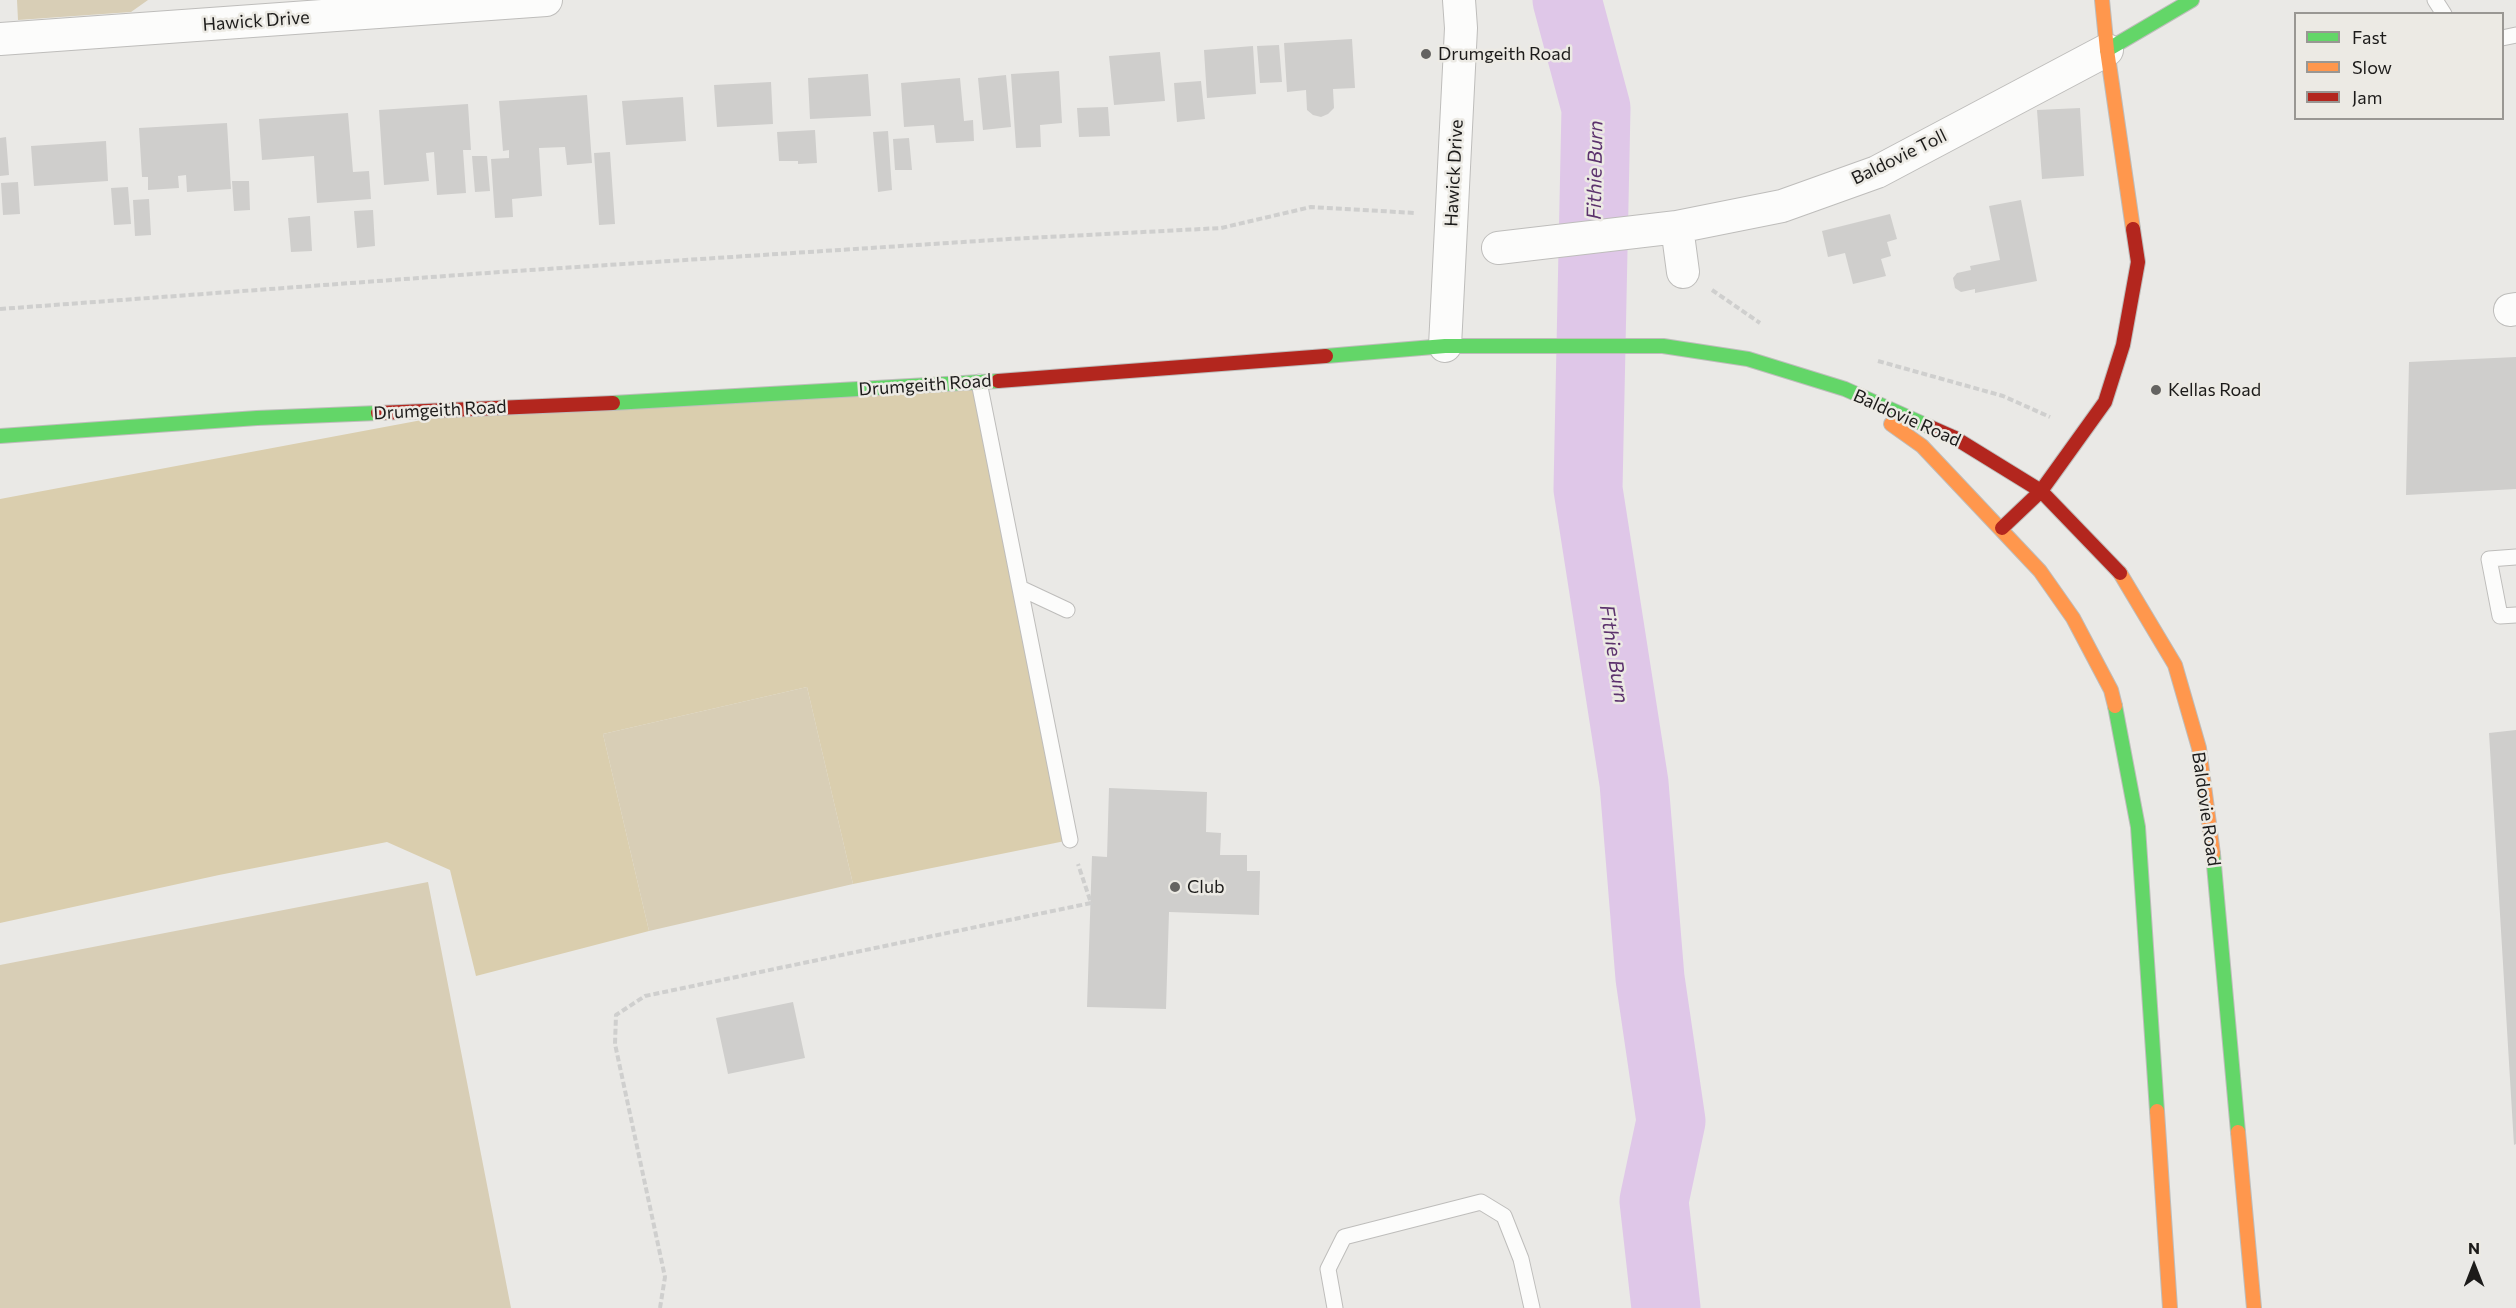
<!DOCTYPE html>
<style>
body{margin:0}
#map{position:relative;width:2516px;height:1308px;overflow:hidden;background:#eae9e6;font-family:Commissioner,sans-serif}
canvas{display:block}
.legend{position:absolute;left:2294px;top:12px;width:210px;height:108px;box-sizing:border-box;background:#eceae4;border:2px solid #999793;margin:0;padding:8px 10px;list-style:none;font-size:18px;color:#1c1b1a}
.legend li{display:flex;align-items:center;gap:12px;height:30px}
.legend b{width:30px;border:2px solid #999793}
.north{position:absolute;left:2444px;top:1236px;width:60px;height:60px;-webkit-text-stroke:4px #eceae4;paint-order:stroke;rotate:0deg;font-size:16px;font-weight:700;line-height:24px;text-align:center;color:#1c1b1a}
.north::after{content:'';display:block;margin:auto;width:21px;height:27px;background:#1c1b1a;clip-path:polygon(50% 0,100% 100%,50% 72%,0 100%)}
</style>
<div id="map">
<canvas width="2516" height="1308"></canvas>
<ul class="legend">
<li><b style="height:8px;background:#63d668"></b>Fast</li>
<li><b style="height:8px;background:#ff974d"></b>Slow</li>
<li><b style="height:8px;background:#b3261e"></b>Jam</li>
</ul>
<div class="north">N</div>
</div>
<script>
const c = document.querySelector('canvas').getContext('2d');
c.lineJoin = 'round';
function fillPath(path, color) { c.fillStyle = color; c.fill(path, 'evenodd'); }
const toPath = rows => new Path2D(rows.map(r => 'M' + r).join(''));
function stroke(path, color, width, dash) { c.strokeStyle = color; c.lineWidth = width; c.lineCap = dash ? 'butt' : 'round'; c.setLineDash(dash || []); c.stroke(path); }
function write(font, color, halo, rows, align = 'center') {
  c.font = font + ' Commissioner,sans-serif'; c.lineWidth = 5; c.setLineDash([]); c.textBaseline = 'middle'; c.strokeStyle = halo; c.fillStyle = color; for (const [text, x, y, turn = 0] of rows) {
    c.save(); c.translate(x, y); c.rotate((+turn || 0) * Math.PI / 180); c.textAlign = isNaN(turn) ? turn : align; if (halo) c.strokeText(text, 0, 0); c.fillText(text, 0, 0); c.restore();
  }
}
fillPath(toPath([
 [17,0,148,0,131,12,18,20],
 [807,687,853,884,649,931,603,734],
 [428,882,511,1308,0,1308,0,965]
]), '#d8ceb6');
fillPath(toPath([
 [979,382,1070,840,853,884,807,687,603,734,649,931,476,976,450,870,387,842,219,875,0,923,0,499,486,408]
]), '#daceae');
stroke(toPath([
 [1567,0,1596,108,1588,489,1634,783,1650,978,1671,1121,1654,1201,1666,1308]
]), '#dfc7e8', 69);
fillPath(toPath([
 [1352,39,1355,88,1333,89,1334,108,1328,114,1321,117,1313,115,1307,110,1306,90,1287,92,1284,43],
 [1279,45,1282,82,1260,83,1257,46],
 [1253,46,1256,94,1207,98,1204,50],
 [1160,52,1165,101,1114,105,1109,56],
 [1059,71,1062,123,1040,125,1041,147,1016,148,1011,74],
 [868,74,871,116,810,119,808,78],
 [1006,75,1011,127,983,130,978,78],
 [960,78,964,121,973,120,974,141,936,143,934,125,904,127,901,83],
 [1201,81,1205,119,1177,122,1174,83],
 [771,82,773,124,717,127,714,85],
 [587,95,592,163,567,165,565,147,539,148,542,196,512,199,513,217,495,218,491,159,509,158,509,150,503,151,499,101],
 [683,97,686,141,626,145,622,101],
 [468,104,471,150,463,150,466,193,437,195,434,152,426,153,429,181,384,185,379,110],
 [1108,107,1110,136,1079,137,1077,108],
 [2080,108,2084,176,2042,179,2037,110],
 [348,113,353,172,369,171,371,199,317,203,314,156,262,160,259,119],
 [227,123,231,189,187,192,186,175,178,176,179,188,148,190,148,177,142,177,139,128],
 [815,130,817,163,798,164,798,161,779,161,777,132],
 [888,131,892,190,878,192,873,132],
 [6,137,9,175,0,176,0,138],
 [909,138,912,170,895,170,893,139],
 [106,141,108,181,34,186,31,146],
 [610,152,615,224,599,225,594,153],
 [472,156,487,156,490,191,475,192],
 [232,181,249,181,250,210,234,211],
 [18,182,20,214,3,215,1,183],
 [128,187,131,224,114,225,111,188],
 [149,199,151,235,135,236,133,200],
 [2021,200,2037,281,1975,293,1975,289,1961,292,1955,288,1953,278,1957,273,1971,270,1970,266,2000,260,1989,206],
 [373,210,375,246,357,248,354,211],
 [1890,214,1897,239,1887,242,1891,256,1881,259,1886,276,1853,284,1845,253,1828,257,1822,231],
 [310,216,312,251,291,252,288,218],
 [2516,357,2516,489,2406,495,2409,362],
 [2516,730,2516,1144,2514,1145,2489,733],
 [1109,788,1207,792,1206,832,1221,833,1220,855,1247,855,1247,871,1260,871,1259,915,1169,912,1166,1009,1087,1007,1092,856,1107,857],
 [793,1002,805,1058,728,1074,716,1018]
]), '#cfcecc');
const lane = toPath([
 [2435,0,2444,14],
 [2502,38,2516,35],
 [979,382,1070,840],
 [2516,557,2489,559,2500,616,2516,615],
 [1020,588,1067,610],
 [1335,1308,1328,1269,1344,1237,1481,1202,1504,1216,1521,1259,1532,1308]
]);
const street = toPath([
 [0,39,546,0],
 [1677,227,1683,272],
 [1498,248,1677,227,1782,206,1877,172,2107,50],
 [2510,310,2516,309],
 [1445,346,1461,28,1459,0]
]);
const fast = toPath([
 [2107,50,2192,0],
 [1326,356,1445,346,1663,346,1748,359,1845,389,1930,427],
 [613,403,998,381],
 [0,436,257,418,378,413],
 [2115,706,2138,827,2157,1111],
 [2213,854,2238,1132]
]);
const slow = toPath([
 [2102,0,2107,50,2133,229],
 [1891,424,1922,446,2040,571,2073,618,2111,690,2115,706],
 [2120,573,2175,665,2199,748,2213,854],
 [2157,1111,2170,1308],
 [2238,1132,2254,1308]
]);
const jam = toPath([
 [998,381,1326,356],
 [378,413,613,403],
 [1930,427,1955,438,2041,491,2120,573],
 [2002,528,2041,491,2105,402,2123,345,2138,262,2133,229]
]);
stroke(lane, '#bebdbb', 17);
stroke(street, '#bebdbb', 34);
stroke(fast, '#bebdbb', 16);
stroke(slow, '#bebdbb', 16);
stroke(jam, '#bebdbb', 16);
stroke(toPath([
 [1712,290,1760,323],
 [0,309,500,272,1009,239,1221,228,1311,207,1415,213],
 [1878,361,2003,396,2050,417],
 [660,1308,665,1277,615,1044,616,1015,645,996,1091,903,1078,864]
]), '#cfcfce', 4, [6, 3]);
stroke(lane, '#fcfcfb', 15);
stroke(street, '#fcfcfb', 32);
stroke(fast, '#63d668', 14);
stroke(slow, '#ff974d', 14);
stroke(jam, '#b3261e', 14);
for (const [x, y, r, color] of [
 [1426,54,6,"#646361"],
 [2156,390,6,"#646361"],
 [1175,887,6,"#646361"]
]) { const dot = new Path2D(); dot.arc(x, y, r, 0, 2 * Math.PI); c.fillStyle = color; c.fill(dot); stroke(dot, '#eceae4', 2); }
write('18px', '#1c1b1a', '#eceae4', [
 ["Hawick Drive",256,21,-4],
 ["Baldovie Toll",1899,157,-26],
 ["Hawick Drive",1454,173,-87],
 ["Drumgeith Road",925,385,-4],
 ["Drumgeith Road",440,410,-3],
 ["Baldovie Road",1907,418,24],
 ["Baldovie Road",2206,809,82]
]);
write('18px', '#1c1b1a', '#eceae4', [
 ["Drumgeith Road",1438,54],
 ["Kellas Road",2168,390],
 ["Club",1187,887]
], 'left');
write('italic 20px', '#5c326d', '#eceae4', [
 ["Fithie Burn",1595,170,-89],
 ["Fithie Burn",1614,654,81]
]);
</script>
